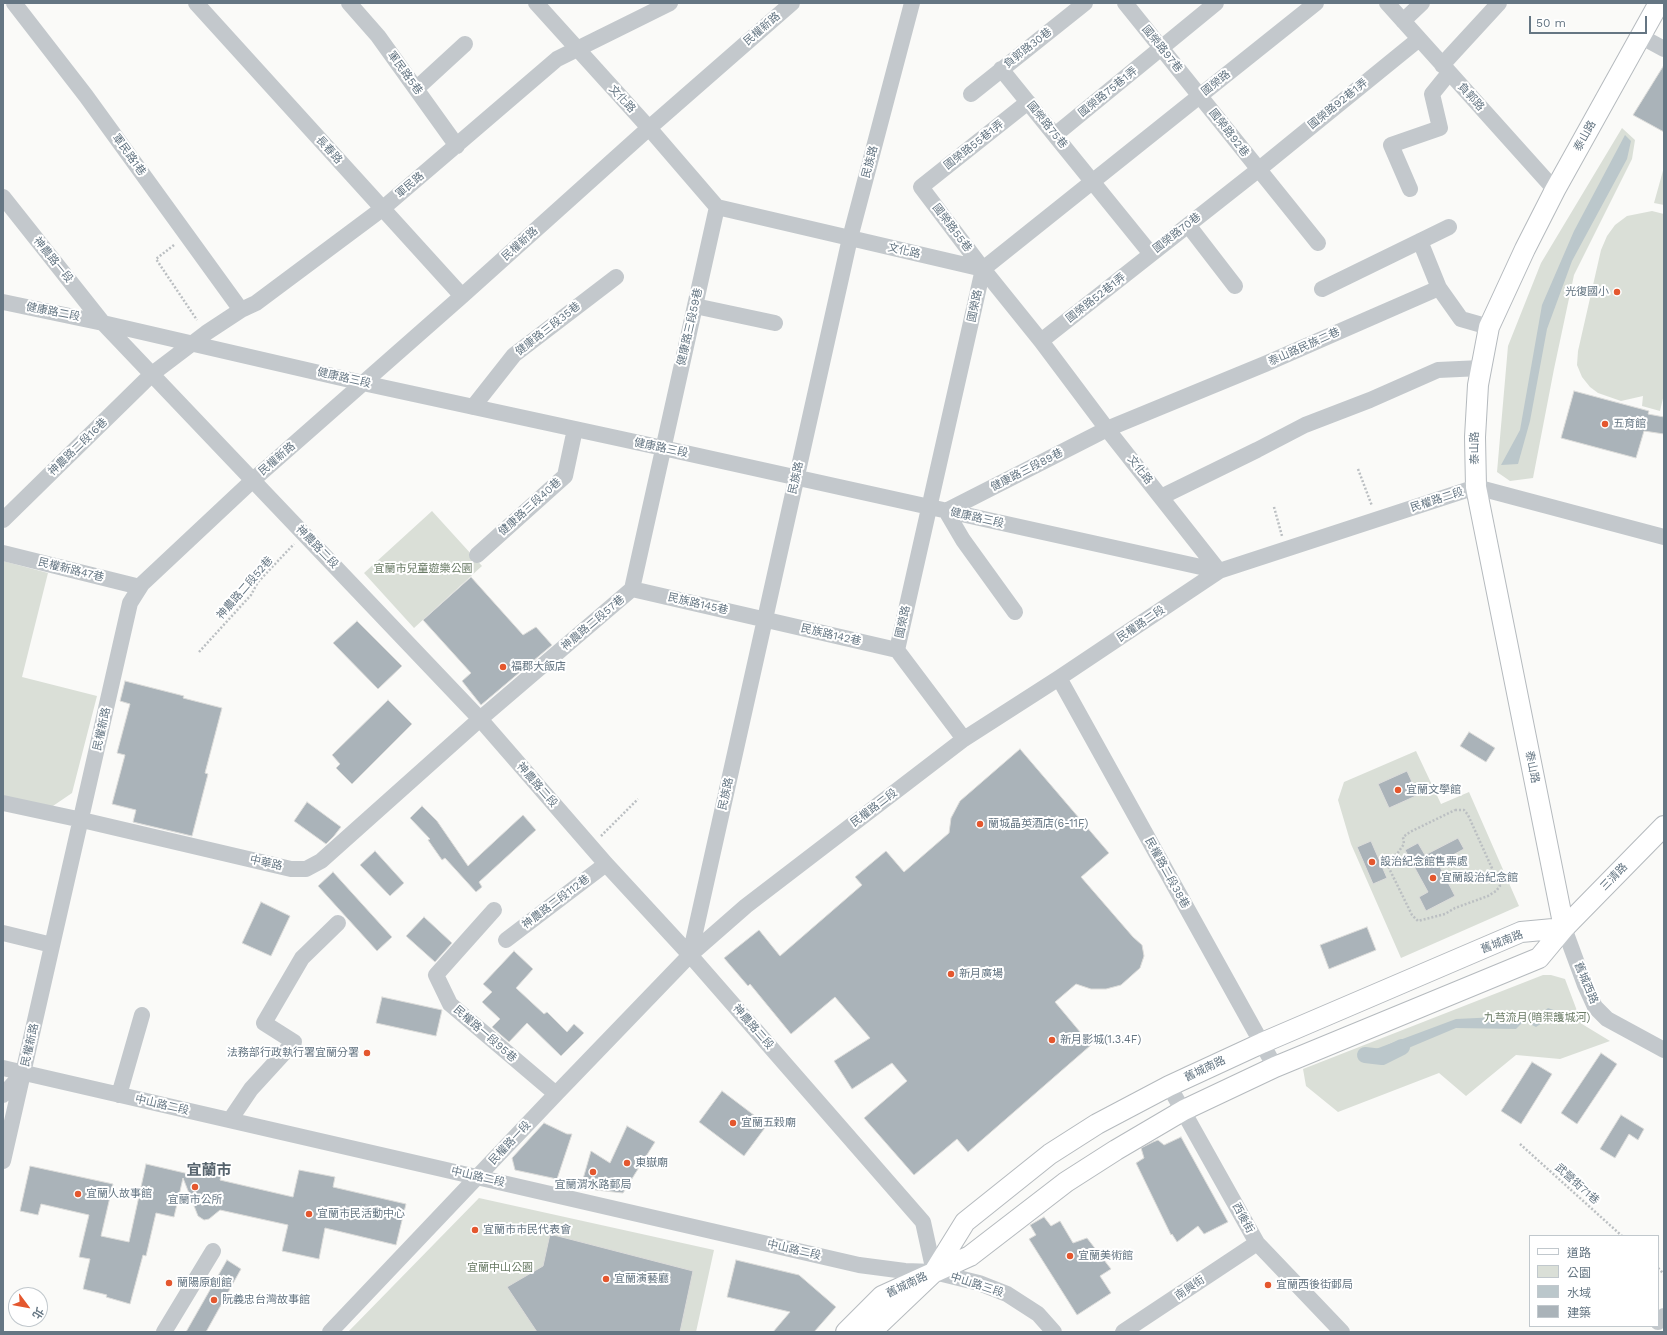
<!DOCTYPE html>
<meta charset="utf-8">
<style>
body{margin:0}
#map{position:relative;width:1667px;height:1335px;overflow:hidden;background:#fafaf8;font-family:"Work Sans","Noto Sans TC",sans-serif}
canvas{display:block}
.frame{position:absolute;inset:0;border:4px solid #657683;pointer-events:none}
.legend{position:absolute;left:1529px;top:1235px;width:130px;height:92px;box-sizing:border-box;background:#fff;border:1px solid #c1c8cd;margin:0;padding:5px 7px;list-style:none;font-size:12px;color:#657683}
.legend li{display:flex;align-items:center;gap:8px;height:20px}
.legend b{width:20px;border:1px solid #c1c8cd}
.north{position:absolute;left:8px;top:1287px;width:40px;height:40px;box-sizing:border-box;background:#fff;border:1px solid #c1c8cd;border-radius:50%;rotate:122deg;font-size:11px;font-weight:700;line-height:16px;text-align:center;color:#657683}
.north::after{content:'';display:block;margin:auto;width:14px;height:18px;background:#e4572e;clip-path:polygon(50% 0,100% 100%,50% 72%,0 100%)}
.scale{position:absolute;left:1529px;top:16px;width:118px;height:18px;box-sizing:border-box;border:2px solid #657683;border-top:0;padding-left:5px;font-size:12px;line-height:14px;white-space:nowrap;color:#657683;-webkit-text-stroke:3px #fff;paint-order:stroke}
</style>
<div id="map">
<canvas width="1667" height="1335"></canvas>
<div class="frame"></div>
<ul class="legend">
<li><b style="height:5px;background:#fff"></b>道路</li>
<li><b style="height:11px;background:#dadfd7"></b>公園</li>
<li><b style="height:11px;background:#bbc7cb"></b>水域</li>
<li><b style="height:11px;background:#aab3b9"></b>建築</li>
</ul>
<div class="north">北</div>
<div class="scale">50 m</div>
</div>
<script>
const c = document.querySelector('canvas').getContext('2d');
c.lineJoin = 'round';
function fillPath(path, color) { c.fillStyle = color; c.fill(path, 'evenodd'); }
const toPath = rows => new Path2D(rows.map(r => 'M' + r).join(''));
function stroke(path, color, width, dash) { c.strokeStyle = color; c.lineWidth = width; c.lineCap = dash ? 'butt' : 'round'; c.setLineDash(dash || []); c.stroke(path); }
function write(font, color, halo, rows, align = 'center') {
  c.font = font + ' "Work Sans","Noto Sans TC",sans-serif'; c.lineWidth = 4; c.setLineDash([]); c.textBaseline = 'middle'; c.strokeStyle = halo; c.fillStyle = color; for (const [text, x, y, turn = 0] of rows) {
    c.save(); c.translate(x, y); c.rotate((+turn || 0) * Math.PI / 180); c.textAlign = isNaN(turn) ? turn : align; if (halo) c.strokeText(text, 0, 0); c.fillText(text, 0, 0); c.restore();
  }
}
fillPath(toPath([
 [1622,128,1635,140,1632,159,1574,275,1554,369,1533,478,1510,481,1497,472,1508,346,1541,263],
 [1664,167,1664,205,1654,203],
 [1652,211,1664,214,1664,394,1660,411,1642,406,1643,396,1621,401,1598,393,1590,387,1582,377,1577,365,1578,351,1601,250,1607,236,1615,225,1627,216],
 [432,511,482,566,414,628,364,573],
 [3,561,48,573,22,677,97,696,72,793,50,808,3,798],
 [1416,751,1441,804,1469,792,1519,906,1401,958,1351,844,1338,800,1344,782],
 [1543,975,1551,975,1565,979,1582,1024,1610,1041,1560,1059,1516,1055,1466,1096,1439,1073,1338,1112,1306,1086,1303,1069],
 [479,1198,714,1250,696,1332,348,1332]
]), '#dadfd7');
fillPath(toPath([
 [1625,135,1631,141,1627,159,1572,261,1547,329,1530,421,1518,464,1501,465,1520,430,1542,305,1574,231],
 [1548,1008,1559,1012,1536,1027,1524,1021,1516,1029,1456,1028,1387,1057,1373,1050,1456,1019,1540,1015]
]), '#bbc7cb');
stroke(toPath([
 [1365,1055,1382,1057,1402,1047]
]), '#bbc7cb', 16);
const building = toPath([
 [1664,65,1664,132,1633,115,1664,65],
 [1574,391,1649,411,1648,414,1664,417,1664,434,1644,431,1636,458,1561,438,1574,391],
 [471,577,523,635,536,627,552,645,481,705,462,681,471,673,423,620,471,577],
 [357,621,402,666,378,689,333,643,357,621],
 [125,681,184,696,183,698,222,708,205,773,208,774,192,836,133,822,136,810,112,804,125,755,117,753,130,704,120,701,125,681],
 [388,700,412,724,352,784,336,768,340,764,332,755,388,700],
 [1469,732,1495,748,1486,762,1460,746,1469,732],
 [1020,749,1109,853,1081,877,1133,937,1142,945,1144,956,1140,968,1121,985,1106,989,1091,989,1076,984,1055,1002,1091,1045,968,1152,957,1139,914,1175,864,1118,907,1081,892,1063,852,1089,834,1061,870,1038,835,997,791,1034,750,984,748,986,724,958,759,930,780,956,862,885,855,877,886,851,904,872,949,833,951,818,960,801,1020,749],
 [1407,771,1418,795,1389,808,1378,784,1407,771],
 [307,802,341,827,334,836,326,844,294,821,307,802],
 [422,806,437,821,468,866,523,815,536,830,479,882,482,887,476,892,445,858,442,860,428,840,430,839,410,818,422,806],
 [1458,838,1464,849,1438,863,1455,896,1426,911,1419,897,1428,892,1405,850,1418,843,1425,855,1458,838],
 [1371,841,1387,878,1373,884,1357,847,1371,841],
 [375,851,404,883,390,896,360,865,375,851],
 [333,872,392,937,377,951,318,886,333,872],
 [261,902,290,916,271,956,242,943,261,902],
 [424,917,452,943,435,962,406,936,424,917],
 [1367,927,1376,950,1329,969,1320,945,1367,927],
 [514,951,533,969,516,988,544,1014,547,1012,567,1032,574,1024,584,1033,561,1056,527,1023,509,1042,492,1027,500,1019,482,1002,492,992,483,984,514,951],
 [382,997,442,1010,436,1036,376,1023,382,997],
 [1601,1053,1617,1064,1577,1124,1561,1113,1601,1053],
 [1532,1062,1552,1074,1521,1124,1501,1111,1532,1062],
 [722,1091,767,1125,744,1156,699,1122,722,1091],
 [1621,1115,1644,1129,1638,1140,1629,1134,1615,1158,1600,1149,1621,1115],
 [544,1123,567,1134,572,1134,557,1179,515,1170,512,1158,544,1123],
 [627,1126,655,1142,623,1193,596,1190,581,1186,591,1151,610,1163,627,1126],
 [1181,1137,1228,1222,1204,1234,1198,1226,1177,1242,1172,1234,1171,1235,1136,1163,1144,1158,1141,1148,1153,1142,1158,1140,1164,1145,1181,1137],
 [146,1164,202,1177,204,1172,221,1176,220,1180,293,1197,299,1170,335,1177,333,1187,406,1204,396,1245,325,1228,319,1259,282,1251,288,1225,220,1210,209,1219,204,1220,198,1216,183,1178,174,1217,156,1213,146,1256,143,1255,130,1304,106,1297,107,1295,83,1289,90,1259,79,1257,89,1215,41,1204,38,1215,20,1211,30,1166,113,1184,101,1236,129,1242,146,1164],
 [1044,1217,1051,1226,1060,1221,1073,1243,1087,1238,1111,1269,1100,1276,1111,1293,1077,1315,1029,1239,1036,1235,1030,1225,1044,1217],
 [550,1234,693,1271,680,1332,537,1332,507,1287,543,1266,550,1234],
 [227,1260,241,1269,206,1332,186,1332,227,1260],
 [736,1260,799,1275,836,1307,814,1332,773,1332,790,1312,727,1297,736,1260]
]);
fillPath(building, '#aab3b9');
stroke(building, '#dcdcda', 1);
const major = toPath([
 [1564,928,1476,487,1475,437,1478,385,1489,327,1525,249,1555,190,1659,3],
 [846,1332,882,1296,970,1256,1066,1182,1116,1150,1184,1110,1275,1067,1539,958,1564,928,1664,826],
 [871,1332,934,1272,965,1222,1050,1154,1097,1124,1169,1086,1262,1043,1521,932,1564,928]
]);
stroke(major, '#b5babe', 22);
stroke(toPath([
 [174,245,156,259,197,320],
 [1358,469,1372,506],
 [1274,507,1282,536],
 [199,652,251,595,258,582,294,544],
 [1455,810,1464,810,1468,815,1500,886,1496,891,1488,896,1455,908,1445,914,1418,921,1412,915,1385,860,1397,854,1404,844,1403,837,1410,832,1455,810],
 [601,836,638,799],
 [1520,1144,1622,1236],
 [1658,1268,1664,1274]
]), '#bbbfc2', 2.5, [2, 2]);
stroke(toPath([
 [14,3,86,96,241,310],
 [196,3,462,296],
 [349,3,378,36,457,146],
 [536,3,649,128,717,207,983,269,1041,341,1107,429,1219,571],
 [1125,3,1318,243],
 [1387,3,1555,190],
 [1403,21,1422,3],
 [1640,36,1664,49],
 [1442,65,1499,3],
 [1001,69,1151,254],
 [416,89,465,44],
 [971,94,1085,3],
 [1055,135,1216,3],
 [1410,189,1391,145,1440,128,1432,94,1449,73],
 [3,197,103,323,480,719,606,864,690,955,923,1222,934,1272],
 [1188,225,1235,286],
 [1420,241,1439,288],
 [983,269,921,187,1028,102],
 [1322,289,1449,227],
 [3,302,103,323,363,383,663,448,1219,571],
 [695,306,775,323],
 [1041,341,1258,170,1419,39],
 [473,407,514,355,616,277],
 [1161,497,1257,450,1305,425,1370,400,1438,370,1481,368],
 [3,520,152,374,206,333,241,310,256,303,382,209,557,59,670,3],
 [3,553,140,587],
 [477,555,565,476,575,429],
 [632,589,897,650],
 [1015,612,963,540,946,511,1107,429,1265,364,1439,288,1461,319,1489,327],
 [1059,678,1275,1067],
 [964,739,897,650,983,269,1316,3],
 [3,803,82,820,291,869,306,869,321,861,480,719,632,589,717,207],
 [494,910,436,975,450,1004,556,1094],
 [1564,928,1585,985,1595,1007,1607,1019,1664,1050],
 [3,933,52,945],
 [506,940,606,864],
 [690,955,850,238,912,3],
 [3,1068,859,1265,905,1271,934,1272,979,1283,1007,1294,1038,1314,1054,1332],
 [1169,1086,1257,1243,1342,1332],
 [3,1095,22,1074],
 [119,1095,142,1015],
 [230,1120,251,1089,294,1042,264,1023,302,958,338,923],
 [3,1161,130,603,142,584,253,480,462,296,649,128,792,3],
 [1658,1322,1664,1316],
 [164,1332,213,1251],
 [330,1332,556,1094,690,955,746,906,964,739,1059,678,1219,571,1476,487,1664,537],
 [1123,1332,1257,1243]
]), '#c3c8cc', 16);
stroke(major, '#fff', 20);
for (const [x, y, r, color] of [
 [1617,292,4,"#e4572e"],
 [1605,424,4,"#e4572e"],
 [503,667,4,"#e4572e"],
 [1398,790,4,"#e4572e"],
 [980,824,4,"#e4572e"],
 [1372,862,4,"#e4572e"],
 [1433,878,4,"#e4572e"],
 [951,974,4,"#e4572e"],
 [1052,1040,4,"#e4572e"],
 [367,1053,4,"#e4572e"],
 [733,1123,4,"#e4572e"],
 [627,1163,4,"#e4572e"],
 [593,1172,4,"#e4572e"],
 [195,1187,4,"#e4572e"],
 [78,1194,4,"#e4572e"],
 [309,1214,4,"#e4572e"],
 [475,1230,4,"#e4572e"],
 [1070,1256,4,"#e4572e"],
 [606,1279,4,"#e4572e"],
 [169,1283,4,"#e4572e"],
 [1268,1285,4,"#e4572e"],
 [214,1300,4,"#e4572e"]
]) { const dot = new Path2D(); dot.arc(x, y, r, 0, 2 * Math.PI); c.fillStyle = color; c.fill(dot); stroke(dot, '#fff', 1.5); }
write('11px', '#657683', '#fff', [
 ["民權新路",762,29,-41],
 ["負郭路30巷",1028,48,-38],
 ["國榮路97巷",1162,49,51],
 ["軍民路5巷",405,73,54],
 ["國榮路",1216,83,-38],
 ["國榮路75巷1弄",1108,92,-39],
 ["負郭路",1471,97,48],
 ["文化路",622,99,47],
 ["國榮路92巷1弄",1338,104,-39],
 ["國榮路75巷",1047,125,51],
 ["國榮路92巷",1229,133,52],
 ["泰山路",1585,136,-61],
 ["國榮路55巷1弄",974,145,-38],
 ["長春路",329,150,48],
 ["軍民路1巷",129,155,54],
 ["民族路",870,162,-75],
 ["軍民路",410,185,-40],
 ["國榮路55巷",952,228,53],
 ["國榮路70巷",1177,233,-38],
 ["民權新路",520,244,-42],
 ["文化路",904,251,13],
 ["神農路一段",53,260,51],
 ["國榮路52巷1弄",1096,298,-38],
 ["國榮路",975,306,-78],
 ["健康路二段",53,312,11],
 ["健康路三段59巷",690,327,-77],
 ["健康路三段35巷",548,329,-38],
 ["泰山路民族二巷",1304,347,-24],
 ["健康路三段",344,378,13],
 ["神農路二段16巷",78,447,-44],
 ["健康路三段",661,448,12],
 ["泰山路",1475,448,-90],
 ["民權新路",277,459,-41],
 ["健康路三段89巷",1027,470,-27],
 ["文化路",1140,470,52],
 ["民族路",796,478,-77],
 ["民權路二段",1437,500,-18],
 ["健康路三段40巷",530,507,-42],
 ["健康路三段",977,518,13],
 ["神農路二段",317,547,46],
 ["民權新路47巷",71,570,14],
 ["神農路二段52巷",245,588,-49],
 ["民族路145巷",698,604,13],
 ["國榮路",903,622,-77],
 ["神農路二段57巷",593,623,-40],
 ["民權路二段",1141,624,-34],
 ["民族路142巷",831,635,13],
 ["民權新路",102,729,-77],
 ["泰山路",1532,767,79],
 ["神農路二段",537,785,49],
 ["民族路",726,794,-77],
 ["民權路二段",874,808,-37],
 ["中華路",266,863,13],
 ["民權路二段38巷",1167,873,61],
 ["三清路",1614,877,-46],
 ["神農路二段112巷",556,902,-37],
 ["舊城南路",1502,942,-21],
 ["舊城西路",1586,983,67],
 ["神農路二段",753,1027,49],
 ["民權路一段95巷",485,1034,41],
 ["民權新路",30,1045,-77],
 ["舊城南路",1205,1069,-25],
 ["中山路二段",162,1105,13],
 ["民權路一段",510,1143,-47],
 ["中山路二段",478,1177,13],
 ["武營街71巷",1577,1184,42],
 ["西後街",1243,1218,61],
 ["中山路二段",794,1250,13],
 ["舊城南路",907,1285,-25],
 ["中山路三段",977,1285,18],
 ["南興街",1190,1288,-34]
]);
write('11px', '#657683', '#fff', [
 ["光復國小",1609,292,"right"],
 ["五育館",1613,424],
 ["福郡大飯店",511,667],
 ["宜蘭文學館",1406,790],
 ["蘭城晶英酒店(6-11F)",988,824],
 ["設治紀念館售票處",1380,862],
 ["宜蘭設治紀念館",1441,878],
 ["新月廣場",959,974],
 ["新月影城(1.3.4F)",1060,1040],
 ["法務部行政執行署宜蘭分署",359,1053,"right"],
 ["宜蘭五穀廟",741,1123],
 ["東嶽廟",635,1163],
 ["宜蘭渭水路郵局",593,1185,"center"],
 ["宜蘭人故事館",86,1194],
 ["宜蘭市公所",195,1200,"center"],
 ["宜蘭市民活動中心",317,1214],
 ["宜蘭市市民代表會",483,1230],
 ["宜蘭美術館",1078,1256],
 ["宜蘭演藝廳",614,1279],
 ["蘭陽原創館",177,1283],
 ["宜蘭西後街郵局",1276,1285],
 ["阮義忠台灣故事館",222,1300]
], 'left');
write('11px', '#687a64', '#fff', [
 ["宜蘭市兒童遊樂公園",423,569],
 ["九芎流月(暗渠護城河)",1537,1018],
 ["宜蘭中山公園",500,1268]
]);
write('bold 15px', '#57646e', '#fff', [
 ["宜蘭市",209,1171]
]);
</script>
